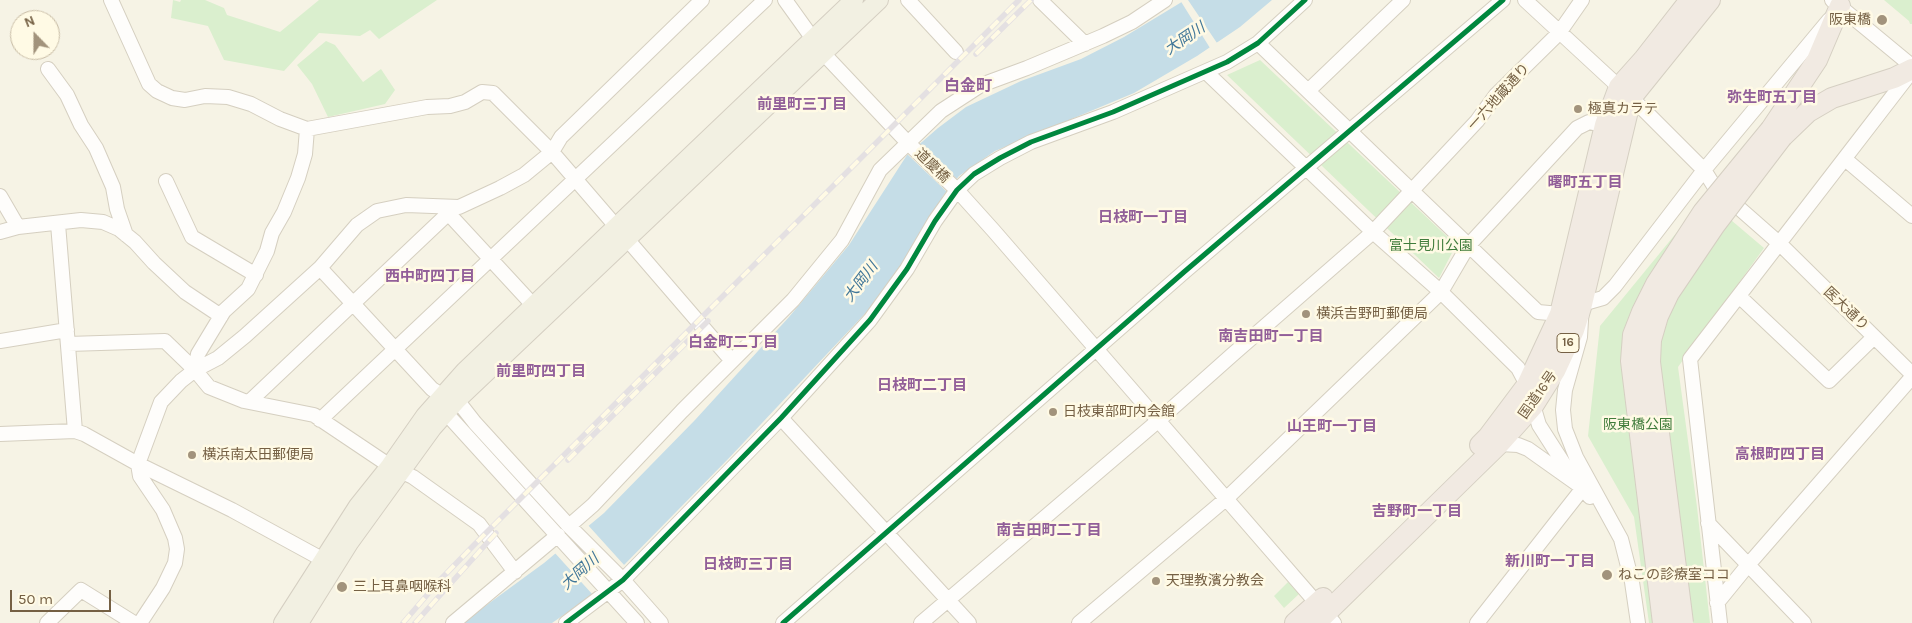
<!DOCTYPE html>
<meta charset="utf-8">
<style>
body{margin:0}
#map{position:relative;width:1912px;height:623px;overflow:hidden;background:#f6f3e5;font-family:Karla,sans-serif}
canvas{display:block}
.north{position:absolute;left:10px;top:10px;width:50px;height:50px;box-sizing:border-box;background:#fffae5;border:1px solid #c8bca5;border-radius:50%;rotate:338deg;font-size:14px;font-weight:700;line-height:20px;text-align:center;color:#756044}
.north::after{content:'';display:block;margin:auto;width:18px;height:22px;background:#a2937c;clip-path:polygon(50% 0,100% 100%,50% 72%,0 100%)}
.scale{position:absolute;left:10px;top:590px;width:101px;height:22px;box-sizing:border-box;border:2px solid #756044;border-top:0;padding-left:6px;font-size:15px;line-height:18px;white-space:nowrap;color:#756044;-webkit-text-stroke:4px #fffae5;paint-order:stroke}
</style>
<div id="map">
<canvas width="1912" height="623"></canvas>
<div class="north">N</div>
<div class="scale">50 m</div>
</div>
<script>
const c = document.querySelector('canvas').getContext('2d');
c.lineJoin = 'round';
function fillPath(path, color) { c.fillStyle = color; c.fill(path, 'evenodd'); }
const toPath = rows => new Path2D(rows.map(r => 'M' + r).join(''));
function stroke(path, color, width, dash) { c.strokeStyle = color; c.lineWidth = width; c.lineCap = dash ? 'butt' : 'round'; c.setLineDash(dash || []); c.stroke(path); }
function write(font, color, halo, rows, align = 'center') {
  c.font = font + ' Karla,"Noto Sans JP",sans-serif'; c.lineWidth = 5; c.setLineDash([]); c.textBaseline = 'middle'; c.strokeStyle = halo; c.fillStyle = color; for (const [text, x, y, turn = 0] of rows) {
    c.save(); c.translate(x, y); c.rotate((+turn || 0) * Math.PI / 180); c.textAlign = isNaN(turn) ? turn : align; if (halo) c.strokeText(text, 0, 0); c.fillText(text, 0, 0); c.restore();
  }
}
fillPath(toPath([
 [173,0,180,2,181,0,205,0,224,8,227,15,280,32,319,0,437,0,379,39,370,30,360,36,319,33,284,71,224,60,208,26,171,18],
 [1884,0,1912,0,1912,24,1910,24,1909,21],
 [326,41,335,45,363,82,381,69,395,90,385,104,328,117,312,84,297,65],
 [1260,60,1456,245,1439,278,1227,75],
 [1705,198,1764,248,1678,367,1697,507,1710,623,1649,623,1634,517,1588,436,1600,326],
 [1288,582,1299,594,1284,608,1274,596]
]), '#daefce');
fillPath(toPath([
 [1185,0,1272,0,1240,27,1197,56,1134,93,995,151,959,176,943,196,922,235,874,304,730,457,625,564,591,596,552,623,462,623,544,563,604,513,695,420,789,317,849,245,907,155,938,128,966,107,1021,81,1081,59,1124,37]
]), '#c5dde7');
fillPath(toPath([
 [1180,0,1188,0,1217,43,1238,30,1239,31,1188,64,1210,48],
 [918,142,958,180,947,192,906,153],
 [587,524,625,566,593,595,554,552]
]), '#f6f3e5');
const minor = toPath([
 [111,0,149,84,157,91,172,98,185,100,205,96,228,97,251,104,280,119,307,129,427,107,450,106,465,102,482,92,493,93,552,152,732,361],
 [785,0,823,53,908,143,957,190,993,230,1334,623],
 [908,0,956,52],
 [1040,0,1085,44],
 [1525,0,1644,110,1704,170,1714,186,1780,244,1912,374],
 [1832,0,1912,66],
 [1258,43,1538,312,1560,314],
 [48,69,67,95,81,125,96,148,113,187,117,209,126,235],
 [1206,72,1373,232,1441,292,1518,368,1527,385,1539,425,1569,472,1590,497],
 [1308,91,1403,0],
 [1845,159,1912,216],
 [166,181,192,237,256,275],
 [0,196,18,227],
 [448,213,533,305],
 [58,224,75,431],
 [0,232,18,227,81,220,103,222,119,229,135,242,154,263,185,292,221,316],
 [320,268,432,389,443,396,457,400,475,423,569,526,623,580,661,623],
 [1740,297,1829,381,1874,337],
 [0,341,67,330],
 [68,344,165,341,195,370,209,387,244,401,314,415,390,466],
 [195,370,198,354,224,311,248,289,267,251,272,233,284,212,298,178,305,154,307,129],
 [249,402,455,207],
 [444,403,445,412,637,623],
 [781,418,969,623],
 [320,420,765,0],
 [0,434,75,431,84,434,138,464,232,510,331,564],
 [400,471,413,477,479,524,515,572],
 [1708,523,1804,623],
 [569,526,593,505,682,411,793,300,842,240,880,170,941,111,981,85,1027,68,1103,36,1132,22,1165,0],
 [1717,603,1748,565,1912,377],
 [47,623,81,590,134,623],
 [140,623,163,588,175,563,177,549,175,538,163,510,140,476,138,464,161,402,181,381,195,370,218,358,245,336,320,268,357,225,377,211,406,205,459,207,500,188,524,175,552,152,561,137,702,0],
 [453,623,558,535],
 [566,623,623,580,781,418,870,320,907,269,935,221,957,190,974,174,1000,158,1031,142,1113,112,1227,62,1258,43,1305,0],
 [783,623,1184,272,1503,0],
 [921,623,1159,420,1232,355,1373,232,1477,121,1496,95,1559,33,1582,0],
 [1079,623,1227,498,1441,292,1468,246,1577,128,1589,122,1605,125],
 [1477,623,1583,488,1528,449,1518,445,1499,444],
 [1638,623,1632,582,1621,539,1576,457,1565,429,1563,410,1565,390,1580,337,1582,304,1603,298,1615,286,1704,170,1829,20],
 [1720,623,1690,359,1912,71]
]);
const major = toPath([
 [283,623,358,506,390,466,425,416,465,371,854,0],
 [299,623,349,543,433,427,457,400,879,0]
]);
const highway = toPath([
 [1771,129,1817,60,1840,6],
 [1782,137,1808,112,1832,98,1894,78,1912,69],
 [1480,445,1488,437,1527,385,1560,314,1605,125,1619,87,1644,59,1690,0],
 [1295,623,1323,598],
 [1316,623,1499,444,1533,406,1555,371,1574,330,1582,304,1631,98,1710,0]
]);
stroke(minor, '#d5cfc0', 16);
stroke(major, '#d5cfc2', 20);
stroke(highway, '#d5cfc2', 22);
stroke(minor, '#fefdfb', 14);
stroke(major, '#f2f0e2', 18);
stroke(highway, '#f1eae2', 20);
const rail = toPath([
 [976,54,1031,0],
 [568,460,708,321],
 [403,623,440,580,473,546,1019,0],
 [415,623,496,533]
]);
stroke(rail, '#e4e0e2', 5.5);
stroke(rail, '#fffae5', 4, [11]);
const highwayBridge = toPath([
 [1663,623,1631,361,1633,335,1642,312,1656,284,1703,212,1771,129],
 [1683,623,1650,362,1651,340,1658,316,1669,293,1715,225,1782,137]
]);
stroke(highwayBridge, '#d5cfc2', 22, []);
stroke(highwayBridge, '#f1eae2', 20);
stroke(toPath([
 [566,623,623,580,781,418,870,320,907,269,935,221,957,190,974,174,1000,158,1031,142,1113,112,1227,62,1258,43,1305,0],
 [783,623,1184,272,1503,0]
]), '#00873e', 5);
for (const [x, y, r, color] of [
 [1882,20,6,"#a2937c"],
 [1578,109,5,"#a2937c"],
 [1306,314,5,"#a2937c"],
 [1053,412,5,"#a2937c"],
 [192,455,5,"#a2937c"],
 [1607,575,6,"#a2937c"],
 [1156,581,5,"#a2937c"],
 [342,587,6,"#a2937c"]
]) { const dot = new Path2D(); dot.arc(x, y, r, 0, 2 * Math.PI); c.fillStyle = color; c.fill(dot); stroke(dot, '#fffae5', 2); }
for (const [x, y, w] of [
 [1568,343,22]
]) { const box = new Path2D(); box.roundRect(x - w / 2, y - 9.5, w, 19, 4); c.fillStyle = '#fffae5'; c.fill(box); stroke(box, '#756044', 1); }
write('bold 12px', '#756044', null, [
 ["16",1568,343]
]);
write('14px', '#756044', '#fffae5', [
 ["阪東橋",1871,20,"right"],
 ["極真カラテ",1588,109],
 ["横浜吉野町郵便局",1316,314],
 ["日枝東部町内会館",1063,412],
 ["横浜南太田郵便局",202,455],
 ["ねこの診療室ココ",1618,575],
 ["天理教濱分教会",1166,581],
 ["三上耳鼻咽喉科",353,587]
], 'left');
write('14px', '#756044', '#fffae5', [
 ["一六地蔵通り",1499,97,-48],
 ["道慶橋",932,166,44],
 ["医大通り",1846,309,44],
 ["国道16号",1538,395,-55]
]);
write('14px', '#407c3b', '#fffae5', [
 ["富士見川公園",1431,246],
 ["阪東橋公園",1638,425]
]);
write('italic 15px', '#417799', '#fffae5', [
 ["大岡川",1185,39,-34],
 ["大岡川",861,282,-53],
 ["大岡川",580,572,-42]
]);
write('bold 15px', '#925f99', '#fffae5', [
 ["弥生町五丁目",1772,98],
 ["前里町三丁目",802,105],
 ["曙町五丁目",1585,183],
 ["日枝町一丁目",1143,218],
 ["西中町四丁目",430,277],
 ["南吉田町一丁目",1271,337],
 ["白金町二丁目",733,343],
 ["前里町四丁目",541,372],
 ["日枝町二丁目",922,386],
 ["山王町一丁目",1332,427],
 ["高根町四丁目",1780,455],
 ["吉野町一丁目",1417,512],
 ["南吉田町二丁目",1049,531],
 ["新川町一丁目",1550,562],
 ["日枝町三丁目",748,565]
]);
write('bold 16px', '#925f99', '#fffae5', [
 ["白金町",968,86]
]);
</script>
